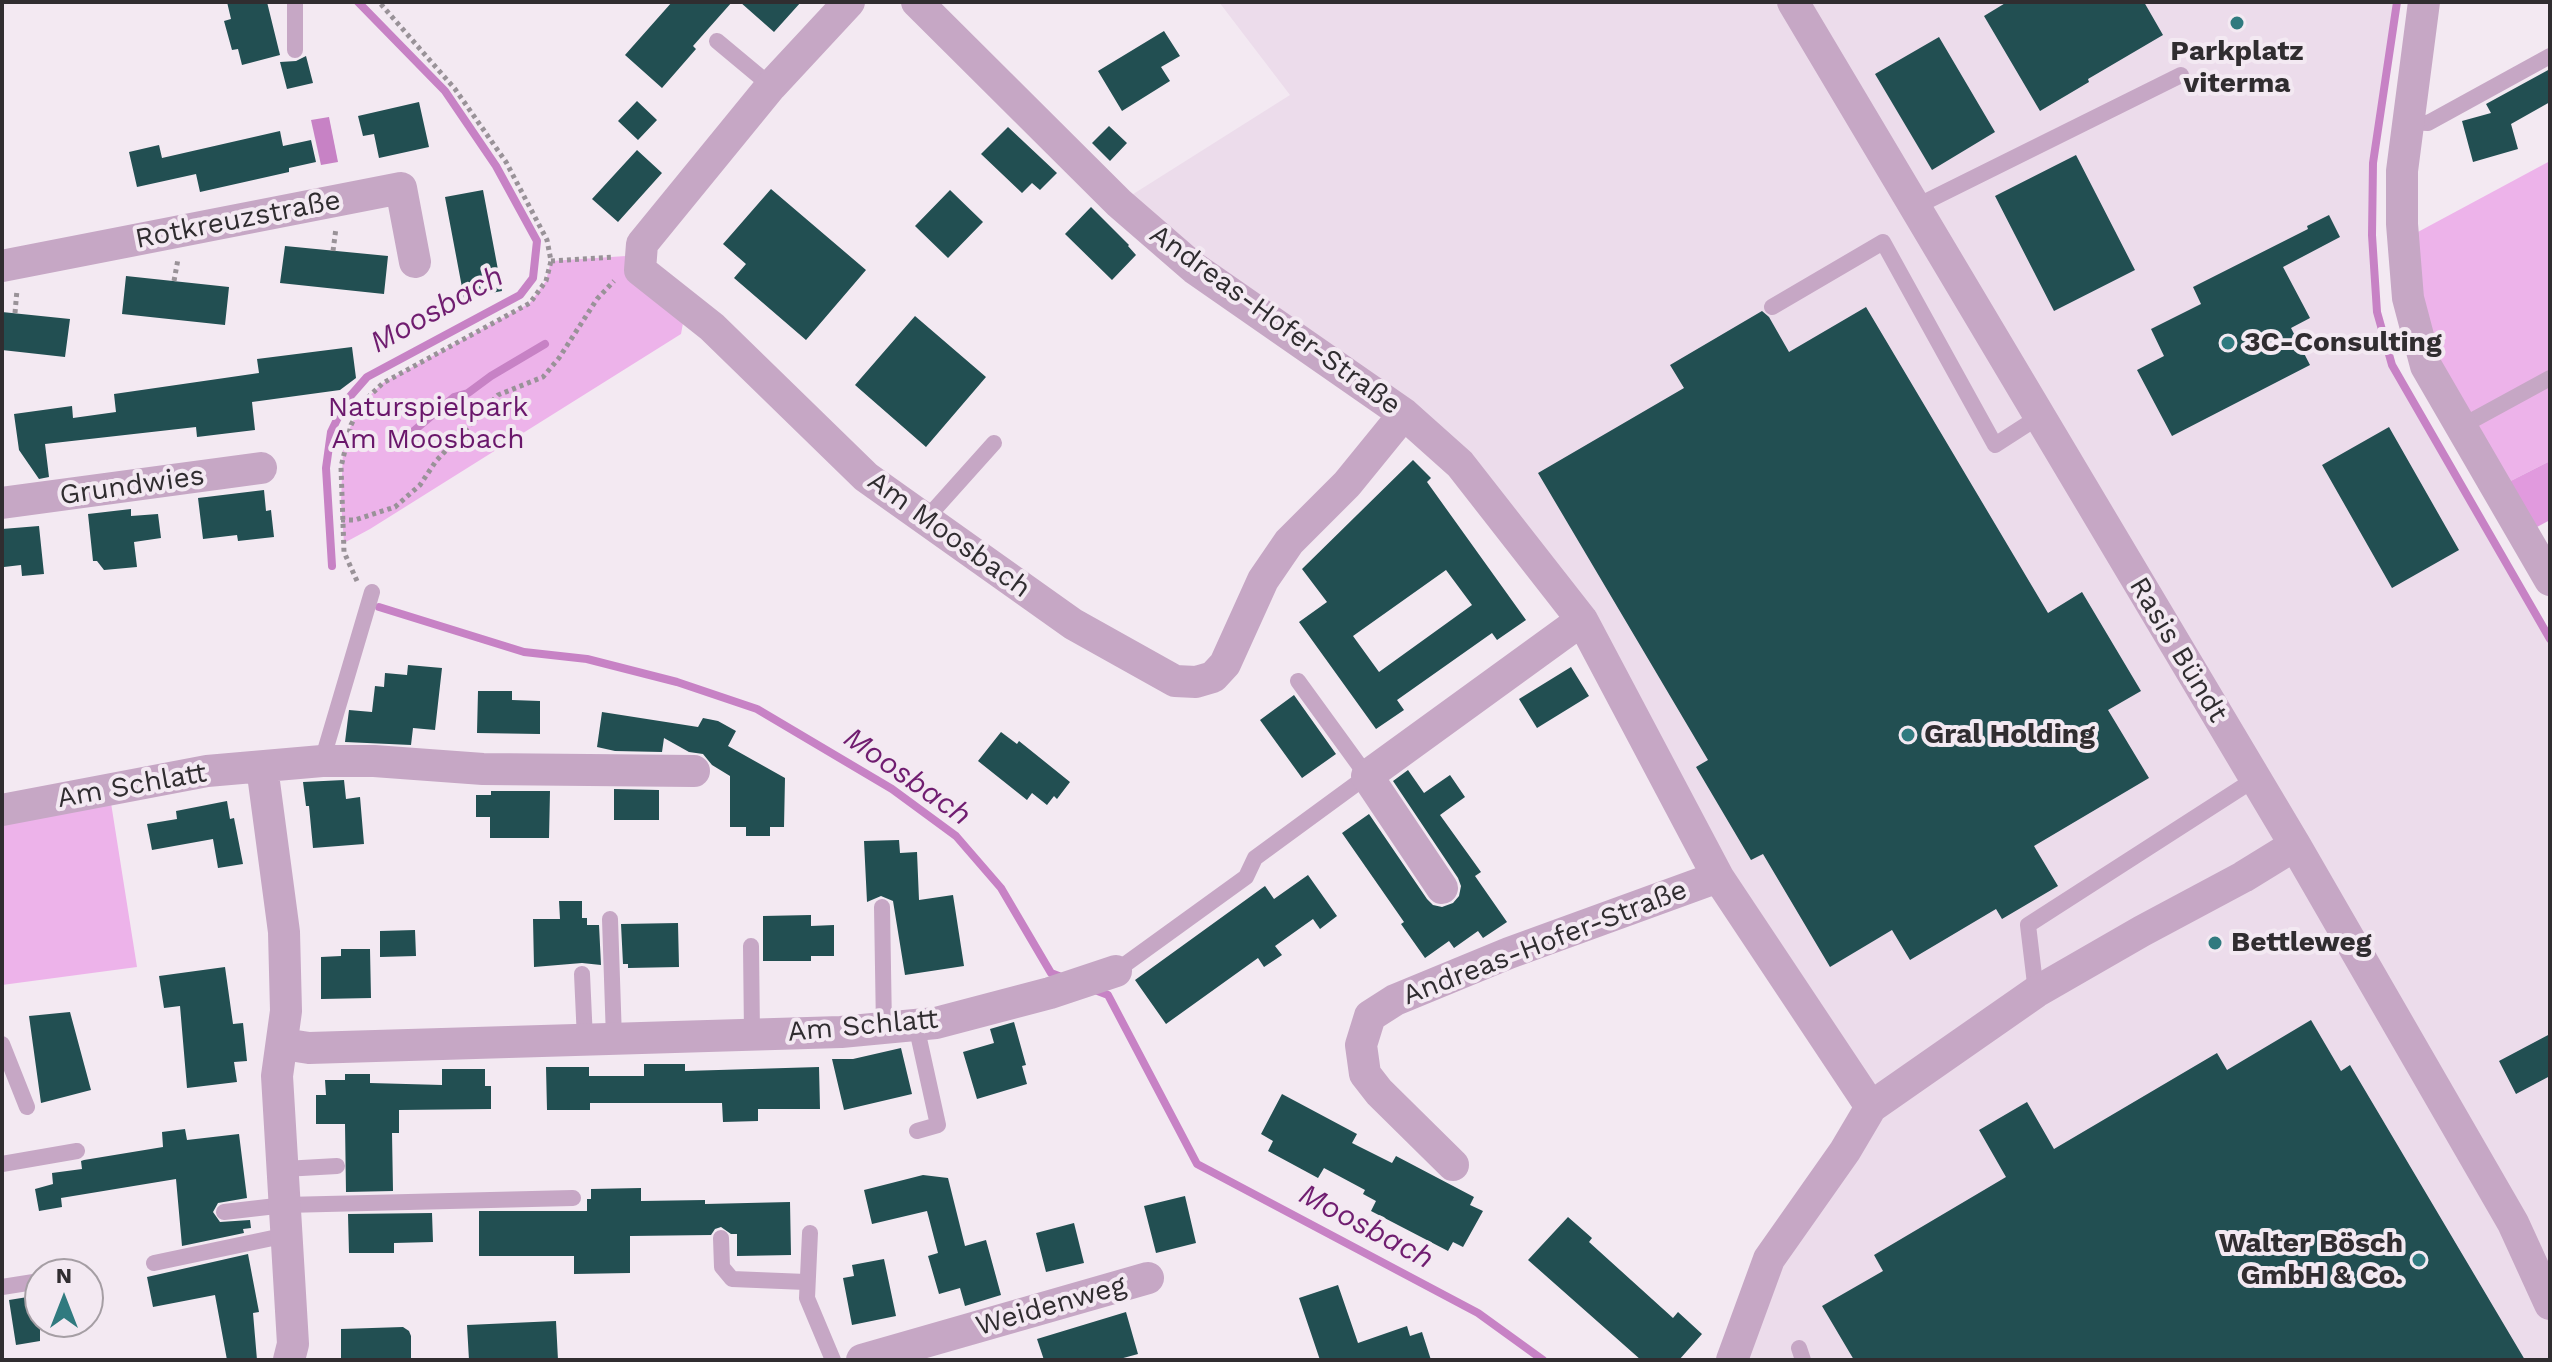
<!DOCTYPE html>
<meta charset="utf-8">
<style>
body{margin:0}
#map{position:relative;width:2552px;height:1362px;overflow:hidden;background:#f3e9f2;font-family:"Work Sans",sans-serif}
canvas{display:block}
.frame{position:absolute;inset:0;border:4px solid #302d30;pointer-events:none}
.north{position:absolute;left:24px;top:1258px;width:80px;height:80px;box-sizing:border-box;background:#f3e9f2;border:2px solid #a59ea4;border-radius:50%;rotate:0deg;font-size:22px;font-weight:700;line-height:32px;text-align:center;color:#302d30}
.north::after{content:'';display:block;margin:auto;width:28px;height:36px;background:#307a7f;clip-path:polygon(50% 0,100% 100%,50% 72%,0 100%)}
</style>
<div id="map">
<canvas width="2552" height="1362"></canvas>
<div class="frame"></div>
<div class="north">N</div>
</div>
<script>
const c = document.querySelector('canvas').getContext('2d');
c.lineJoin = 'round';
function fillPath(path, color) { c.fillStyle = color; c.fill(path, 'evenodd'); }
const toPath = rows => new Path2D(rows.map(r => 'M' + r).join(''));
function stroke(path, color, width, dash) { c.strokeStyle = color; c.lineWidth = width; c.lineCap = dash ? 'butt' : 'round'; c.setLineDash(dash || []); c.stroke(path); }
function write(font, color, halo, rows, align = 'center') {
  c.font = font + ' "Work Sans",sans-serif'; c.lineWidth = 8; c.setLineDash([]); c.textBaseline = 'middle'; c.strokeStyle = halo; c.fillStyle = color; for (const [text, x, y, turn = 0] of rows) {
    c.save(); c.translate(x, y); c.rotate((+turn || 0) * Math.PI / 180); c.textAlign = isNaN(turn) ? turn : align; if (halo) c.strokeText(text, 0, 0); c.fillText(text, 0, 0); c.restore();
  }
}
fillPath(toPath([
 [1219,2,2396,2,2373,163,2372,235,2377,312,2392,366,2550,639,2550,1360,1732,1360,1769,1259,1871,1107,1582,620,1460,464,1119,203,1290,95]
]), '#ecdceb');
fillPath(toPath([
 [2550,161,2550,461,2497,488,2426,366,2403,240],
 [641,255,683,323,681,334,370,529,344,543,341,502,343,449,351,425,363,402,383,383,530,303,546,281,551,261],
 [111,803,137,967,2,985,2,823]
]), '#edb3ea');
fillPath(toPath([
 [2550,461,2550,520,2524,534,2497,488]
]), '#e19ade');
fillPath(toPath([
 [329,117,338,162,321,165,311,120]
]), '#c782c5');
stroke(toPath([
 [2397,2,2373,163,2372,235,2377,312,2392,365,2550,639],
 [410,434,454,397,468,393,491,376,545,344],
 [332,566,326,468,331,432,346,401,367,377,520,295,533,278,537,241,496,166,445,91,358,2],
 [379,607,524,652,587,659,677,682,757,709,892,789,956,836,1001,888,1051,973,1064,978],
 [1095,990,1108,995,1197,1164,1478,1313,1543,1360]
]), '#c782c5', 8);
fillPath(toPath([
 [227,2,267,2,280,55,242,65,238,49,232,50,224,21,231,19],
 [672,2,732,2,693,46,696,49,662,88,625,55],
 [740,2,801,2,774,32],
 [2007,2,2144,2,2163,35,2088,79,2089,82,2040,111,1984,16],
 [1164,31,1180,56,1161,67,1170,81,1122,111,1098,71],
 [1939,37,1995,132,1932,170,1875,74],
 [306,56,313,83,287,89,280,62,296,61],
 [2550,69,2550,102,2511,124,2518,149,2473,162,2462,121,2491,113,2486,104],
 [637,101,657,120,638,140,618,121],
 [419,102,429,147,379,158,374,134,363,136,358,116],
 [1109,126,1127,143,1110,161,1092,143],
 [1008,127,1057,173,1040,190,1032,183,1022,193,981,154],
 [280,131,283,146,311,140,316,162,289,168,289,172,200,192,196,174,137,187,129,152,159,145,162,158],
 [637,150,662,173,618,222,592,199],
 [2076,155,2135,270,2054,311,1995,196],
 [771,189,866,270,806,340,734,278,746,264,723,244],
 [483,190,502,291,464,298,445,197],
 [950,190,983,222,948,258,915,226],
 [1091,207,1129,245,1128,246,1136,255,1112,280,1065,234],
 [2329,215,2340,237,2283,267,2310,318,2291,328,2310,365,2172,436,2137,370,2164,356,2151,329,2201,304,2193,287,2308,229,2307,226],
 [285,246,388,256,384,294,280,283],
 [126,276,229,287,225,325,122,314],
 [1866,307,2048,613,2082,592,2141,691,2108,710,2149,778,2034,846,2058,886,2002,919,1996,909,1910,960,1892,930,1830,967,1763,854,1751,860,1696,767,1708,760,1538,473,1684,388,1670,365,1762,311,1769,317,1789,352],
 [2,312,70,319,65,357,2,350],
 [915,316,986,377,926,447,855,385],
 [352,347,356,378,340,390,252,402,255,430,197,437,196,427,45,444,49,477,39,479,19,450,14,414,72,406,73,418,116,412,114,394,259,373,257,359],
 [2389,427,2459,550,2392,588,2322,465],
 [1413,460,1431,478,1427,482,1526,620,1497,640,1492,633,1397,700,1404,710,1376,729,1299,622,1327,602,1302,569],
 [1446,570,1472,605,1379,672,1353,636],
 [264,490,266,511,271,510,274,537,238,541,237,535,203,539,198,498],
 [131,509,131,516,158,514,161,538,134,542,137,567,104,570,97,561,93,561,88,514],
 [39,526,44,574,22,576,21,565,4,567,2,529],
 [408,665,442,668,435,730,413,728,411,745,345,742,349,710,372,712,375,686,384,687,385,673,407,675],
 [1571,667,1589,696,1537,728,1519,699],
 [478,691,512,691,512,700,540,701,540,734,477,733],
 [1294,695,1336,754,1302,778,1260,720],
 [602,712,698,727,703,718,718,721,736,731,728,746,785,778,784,827,770,827,770,836,746,836,746,827,730,827,730,776,712,765,703,754,689,752,664,738,662,752,615,751,597,747],
 [1001,732,1017,744,1019,741,1070,782,1057,799,1054,796,1047,805,1032,793,1027,800,978,761],
 [1408,770,1424,793,1450,775,1465,797,1440,815,1481,872,1475,876,1507,922,1483,938,1478,931,1454,948,1449,941,1425,958,1401,924,1404,922,1342,833,1369,814,1427,899,1433,905,1442,907,1453,903,1459,896,1461,886,1458,878,1393,781],
 [344,780,346,799,360,797,364,844,313,848,309,806,306,806,303,782],
 [614,789,659,790,659,820,614,820],
 [491,791,550,791,549,838,490,838,490,817,476,817,476,795,491,795],
 [227,801,230,819,234,818,243,864,218,868,213,839,152,850,147,824,177,819,176,811],
 [899,840,900,853,917,852,919,900,953,895,964,966,905,975,893,901,881,896,867,902,864,841],
 [1308,875,1337,916,1320,929,1313,919,1275,946,1282,955,1264,967,1258,958,1166,1024,1135,980,1265,886,1274,899],
 [559,901,582,901,582,918,587,918,587,925,599,925,601,965,582,963,534,967,533,919,560,919],
 [811,915,811,926,834,925,834,956,811,956,811,961,763,961,763,916],
 [678,923,679,967,628,968,628,964,623,964,621,924],
 [415,930,416,956,380,957,380,931],
 [341,949,370,949,371,998,321,999,321,957,341,956],
 [225,967,233,1024,243,1023,247,1061,234,1062,237,1082,187,1088,180,1006,164,1008,159,976],
 [70,1012,91,1090,41,1103,29,1016],
 [2311,1020,2341,1071,2350,1065,2525,1360,1854,1360,1822,1306,1883,1271,1874,1255,2006,1177,1979,1130,2027,1102,2054,1149,2217,1053,2227,1070],
 [1014,1022,1026,1065,1022,1066,1027,1084,977,1099,963,1052,994,1043,990,1029],
 [2550,1034,2550,1076,2516,1094,2499,1061],
 [901,1048,912,1094,844,1110,832,1059,853,1059],
 [644,1064,685,1064,685,1071,819,1067,820,1109,758,1109,758,1121,723,1122,722,1103,590,1103,590,1110,547,1110,546,1067,589,1067,589,1076,644,1076],
 [442,1069,485,1069,485,1086,491,1086,491,1109,399,1110,399,1133,392,1133,393,1191,346,1192,345,1124,316,1124,316,1095,326,1095,325,1080,345,1080,345,1074,370,1074,370,1083,442,1085],
 [1282,1094,1357,1134,1352,1143,1392,1163,1396,1156,1474,1197,1470,1205,1483,1211,1463,1247,1453,1242,1448,1251,1371,1211,1376,1201,1363,1194,1365,1190,1324,1168,1318,1178,1268,1151,1273,1141,1261,1134],
 [185,1129,187,1140,239,1134,247,1198,218,1203,213,1212,220,1222,250,1220,251,1228,243,1229,244,1233,182,1246,176,1179,61,1198,62,1207,39,1211,35,1189,53,1184,52,1173,82,1169,81,1161,84,1160,163,1147,162,1132],
 [923,1175,948,1178,965,1246,986,1240,1001,1295,965,1306,960,1288,939,1294,928,1256,938,1253,927,1211,872,1224,864,1190],
 [641,1188,641,1201,705,1200,705,1204,790,1202,791,1255,737,1256,737,1234,731,1234,721,1227,715,1229,711,1235,630,1236,630,1273,574,1274,574,1256,479,1256,479,1211,587,1211,587,1199,591,1199,591,1189],
 [1185,1196,1196,1243,1156,1253,1144,1206],
 [432,1213,433,1242,394,1243,394,1253,349,1253,348,1214],
 [1568,1217,1592,1238,1589,1242,1673,1318,1678,1312,1702,1334,1679,1360,1641,1360,1528,1260],
 [1074,1223,1084,1263,1046,1272,1036,1233],
 [248,1254,259,1312,253,1313,257,1360,227,1360,215,1295,153,1307,147,1277],
 [884,1259,896,1316,852,1325,843,1278,854,1276,852,1265],
 [1338,1285,1358,1343,1407,1326,1410,1336,1422,1332,1431,1360,1320,1360,1299,1298],
 [40,1295,40,1341,16,1345,9,1300],
 [1126,1312,1138,1354,1116,1360,1044,1360,1037,1339],
 [556,1321,558,1360,469,1360,467,1325],
 [403,1327,409,1331,411,1336,411,1360,341,1360,341,1329]
]), '#224f52');
stroke(toPath([
 [333,251,336,228],
 [551,261,614,257],
 [174,281,178,259],
 [15,313,17,290],
 [341,520,355,520,395,507,420,485,436,461,498,395,543,377,559,358,597,299,614,281],
 [357,581,344,552,341,467,351,425,363,402,383,383,530,303,546,281,551,261,547,240,506,162,455,89,379,2]
]), '#999298', 5, [4, 4]);
stroke(toPath([
 [295,2,295,50],
 [717,41,771,86],
 [2407,122,2428,123,2550,56],
 [1915,207,2181,75],
 [1772,307,1883,242,1995,445,2040,416],
 [2462,426,2550,378],
 [925,520,994,443],
 [322,761,372,592],
 [882,907,884,1028],
 [610,919,614,1039],
 [751,946,752,1035],
 [1116,971,1246,877,1255,858,1367,776,1298,681],
 [582,974,585,1040],
 [2036,992,2028,925,2255,779],
 [916,1025,938,1125,917,1131],
 [2,1044,27,1107],
 [2,1164,77,1151],
 [284,1169,337,1166],
 [224,1212,285,1205,573,1198],
 [810,1233,807,1298,833,1360],
 [721,1238,722,1267,732,1279,806,1282],
 [154,1263,287,1235],
 [2,1287,40,1281],
 [1799,1348,1803,1360]
]), '#c6a7c5', 16);
stroke(toPath([
 [849,2,771,86,642,244,640,270,712,327,866,477,1073,624,1175,681,1196,682,1213,677,1225,664,1263,580,1289,542,1347,484,1404,414],
 [917,2,1119,203,1194,268,1404,414,1460,464,1582,620,1718,877,1871,1107],
 [1793,2,2295,845,2513,1223,2550,1304],
 [2424,2,2402,171,2402,224,2408,298,2426,366,2550,580],
 [2,266,401,188,415,262],
 [2,503,261,468],
 [262,767,284,932,286,1011,277,1076,293,1344,289,1360],
 [2,810,207,771,322,761,374,761,483,769,694,771],
 [1442,888,1367,776,1582,620],
 [283,1044,309,1048,841,1032,936,1023,1050,993,1116,971],
 [1453,1165,1379,1092,1365,1074,1361,1045,1370,1016,1395,1000,1509,953,1718,877],
 [862,1360,1148,1278],
 [1732,1360,1769,1259,1845,1151,1871,1107,2036,992,2142,931,2243,877,2295,845]
]), '#c6a7c5', 32);
for (const [x, y, r, color] of [
 [2237,23,8,"#307a7f"],
 [2228,343,8,"#307a7f"],
 [1908,735,8,"#307a7f"],
 [2215,943,8,"#307a7f"],
 [2419,1260,8,"#307a7f"]
]) { const dot = new Path2D(); dot.arc(x, y, r, 0, 2 * Math.PI); c.fillStyle = color; c.fill(dot); stroke(dot, '#f3e9f2', 3); }
write('bold 28px', '#302d30', '#f3e9f2', [
 ["Parkplatz",2237,52,"center"],
 ["viterma",2237,84,"center"],
 ["3C-Consulting",2244,343],
 ["Gral Holding",1924,735],
 ["Bettleweg",2231,943],
 ["Walter Bösch",2403,1244,"right"],
 ["GmbH & Co.",2403,1276,"right"]
], 'left');
write('28px', '#302d30', '#f3e9f2', [
 ["Rotkreuzstraße",238,220,-11],
 ["Andreas-Hofer-Straße",1275,320,36],
 ["Grundwies",132,486,-8],
 ["Am Moosbach",949,535,36],
 ["Rasis Bündt",2178,650,59],
 ["Am Schlatt",132,786,-10],
 ["Andreas-Hofer-Straße",1545,943,-21],
 ["Am Schlatt",863,1026,-5],
 ["Weidenweg",1051,1306,-16]
]);
write('28px', '#6a176b', '#f3e9f2', [
 ["Naturspielpark",428,408],
 ["Am Moosbach",428,440]
]);
write('italic 30px', '#701d70', '#f3e9f2', [
 ["Moosbach",437,310,-29],
 ["Moosbach",907,777,35],
 ["Moosbach",1366,1227,28]
]);
</script>
